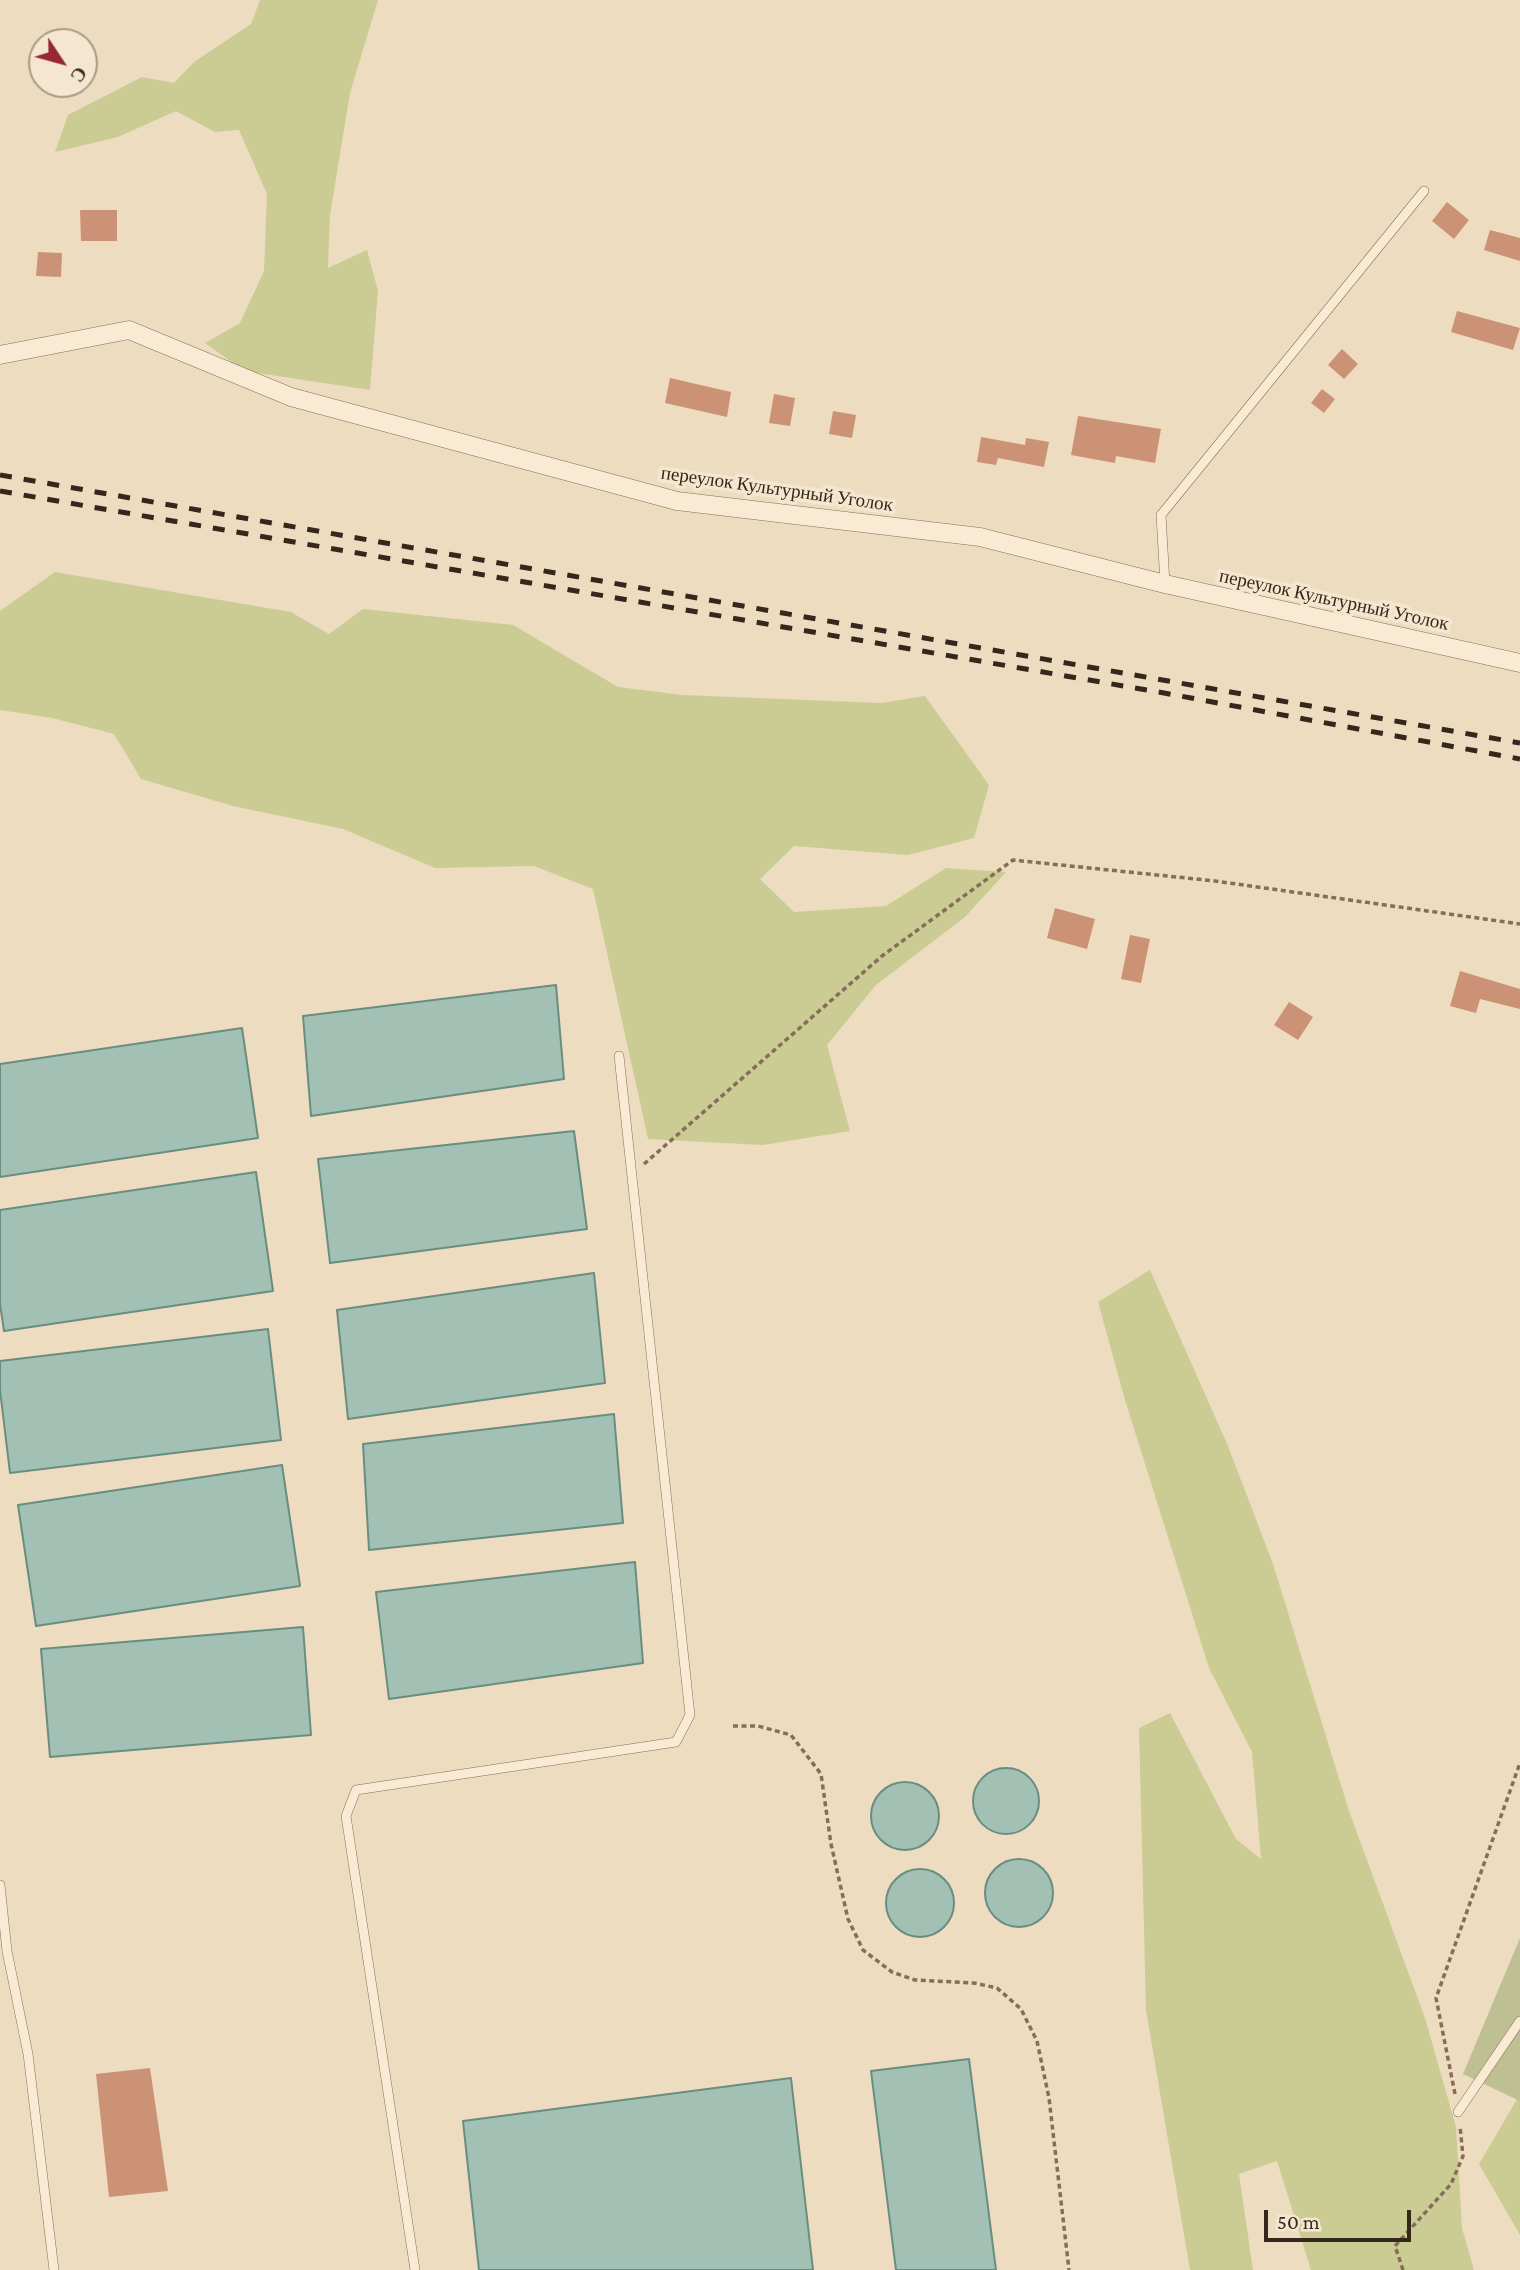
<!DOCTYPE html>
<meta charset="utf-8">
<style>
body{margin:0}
#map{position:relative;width:1520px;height:2270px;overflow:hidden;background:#eedcc0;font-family:"Crimson Pro",serif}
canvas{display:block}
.north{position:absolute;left:28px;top:28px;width:70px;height:70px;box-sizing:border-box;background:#f5e7cf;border:2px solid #a99a87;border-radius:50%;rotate:126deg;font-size:19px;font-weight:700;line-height:28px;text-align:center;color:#36271c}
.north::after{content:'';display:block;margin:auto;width:24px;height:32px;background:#962831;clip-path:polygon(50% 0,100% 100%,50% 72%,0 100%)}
.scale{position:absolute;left:1264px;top:2210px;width:147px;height:32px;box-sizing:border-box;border:4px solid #36271c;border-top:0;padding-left:9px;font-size:21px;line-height:24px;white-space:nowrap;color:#36271c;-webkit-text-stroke:5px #f5e7cf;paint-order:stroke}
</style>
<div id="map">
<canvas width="1520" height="2270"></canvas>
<div class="north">С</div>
<div class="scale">50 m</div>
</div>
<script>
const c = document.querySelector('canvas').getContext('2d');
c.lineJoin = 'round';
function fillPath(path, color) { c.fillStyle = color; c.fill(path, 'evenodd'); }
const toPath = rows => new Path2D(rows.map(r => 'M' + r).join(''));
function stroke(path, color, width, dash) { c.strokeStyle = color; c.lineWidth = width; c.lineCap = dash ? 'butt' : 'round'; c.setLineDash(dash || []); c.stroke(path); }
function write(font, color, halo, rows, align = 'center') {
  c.font = font + ' "Crimson Pro",serif'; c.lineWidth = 7; c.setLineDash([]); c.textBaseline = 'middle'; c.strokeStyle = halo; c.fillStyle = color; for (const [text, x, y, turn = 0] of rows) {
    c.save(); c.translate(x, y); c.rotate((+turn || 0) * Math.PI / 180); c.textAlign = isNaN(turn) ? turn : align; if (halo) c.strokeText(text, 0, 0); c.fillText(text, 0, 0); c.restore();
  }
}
fillPath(toPath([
 [260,0,378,0,350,93,330,215,328,268,367,250,378,291,370,390,244,371,205,343,240,323,264,271,267,194,239,130,215,132,176,111,118,137,55,152,68,115,142,77,174,83,194,62,251,24],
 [55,572,291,612,329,634,363,609,513,625,618,687,683,695,881,703,925,696,989,785,974,838,908,855,794,846,760,879,794,912,886,906,946,868,1006,872,965,917,876,985,827,1045,850,1131,763,1145,648,1139,593,889,534,866,435,868,343,829,233,806,141,779,114,734,52,718,0,710,0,611],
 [1150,1270,1228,1446,1273,1564,1349,1811,1425,2018,1456,2127,1462,2228,1474,2270,1311,2270,1277,2161,1239,2174,1253,2270,1190,2270,1146,2010,1139,1728,1170,1713,1236,1839,1261,1859,1252,1752,1209,1668,1125,1400,1098,1302],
 [1520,2094,1520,2235,1479,2164]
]), '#cacc94');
fillPath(toPath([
 [1520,1938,1520,2101,1463,2074]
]), '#bec093');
const water = toPath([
 [556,985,564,1079,311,1116,303,1016,556,985],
 [242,1028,258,1138,0,1177,0,1064,242,1028],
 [574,1131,587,1229,330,1263,318,1159,574,1131],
 [256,1172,273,1291,4,1331,0,1304,0,1210,256,1172],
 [594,1273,605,1383,348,1419,337,1310,594,1273],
 [268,1329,281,1440,10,1473,0,1390,0,1361,268,1329],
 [614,1414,623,1523,369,1550,363,1444,614,1414],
 [282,1465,300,1586,36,1626,18,1505,282,1465],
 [635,1562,643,1663,389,1699,376,1592,635,1562],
 [303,1627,311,1735,50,1757,41,1649,303,1627],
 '973 1801a33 33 0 1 1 66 0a33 33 0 1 1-66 0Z',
 '871 1816a34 34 0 1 1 68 0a34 34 0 1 1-68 0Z',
 '985 1893a34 34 0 1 1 68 0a34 34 0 1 1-68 0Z',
 '886 1903a34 34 0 1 1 68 0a34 34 0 1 1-68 0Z',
 [969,2059,996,2270,896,2270,871,2071,969,2059],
 [791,2078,813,2270,479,2270,463,2121,791,2078]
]);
fillPath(water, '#a3c0b5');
stroke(water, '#6a8d82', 2);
fillPath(toPath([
 [1447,202,1469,220,1454,239,1432,221],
 [80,210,117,210,117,241,81,241],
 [1490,230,1520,238,1520,261,1484,250],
 [38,252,62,253,61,277,36,276],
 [1457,311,1520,328,1513,350,1451,332],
 [1342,349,1358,364,1344,379,1328,365],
 [670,378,731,392,727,417,665,403],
 [1322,389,1335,399,1324,413,1311,403],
 [774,394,795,398,790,426,769,423],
 [833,411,856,415,852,438,829,434],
 [1078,416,1161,429,1155,463,1116,456,1115,463,1071,455],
 [981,437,1025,445,1026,438,1049,442,1044,467,998,458,996,465,977,462],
 [1055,908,1095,919,1087,949,1047,938],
 [1130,935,1150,939,1141,983,1121,979],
 [1460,971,1520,989,1520,1009,1480,999,1476,1013,1450,1006],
 [1289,1002,1313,1017,1298,1040,1274,1025],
 [150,2068,168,2191,109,2197,96,2074]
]), '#cc9275');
const service = toPath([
 [1165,584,1161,515,1424,191],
 [0,1885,7,1951,28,2054,54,2270],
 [1458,2112,1520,2021],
 [415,2270,346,1816,356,1790,676,1742,690,1715,619,1056]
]);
const minor = toPath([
 [0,355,129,330,291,397,677,501,980,537,1165,584,1520,663]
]);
stroke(service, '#876d58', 10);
stroke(minor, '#876d58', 19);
stroke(toPath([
 [644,1164,882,956,1013,860,1215,881,1520,924],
 [733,1726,758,1726,791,1735,821,1774,831,1844,848,1919,863,1950,892,1972,915,1980,974,1983,997,1988,1021,2009,1037,2041,1049,2098,1069,2270],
 [1455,2094,1436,1998,1520,1763],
 [1403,2270,1395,2246,1451,2184,1463,2156,1460,2126]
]), '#876d58', 3.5, [5, 3.5]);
stroke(service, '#f9ead3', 9);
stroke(minor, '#f9ead3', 18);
stroke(toPath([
 [0,475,1520,743],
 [0,491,1164,693,1520,759]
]), '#36271c', 5, [12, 12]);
write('19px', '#36271c', '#f5e7cf', [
 ["переулок Культурный Уголок",777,489,8],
 ["переулок Культурный Уголок",1334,600,12]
]);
</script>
